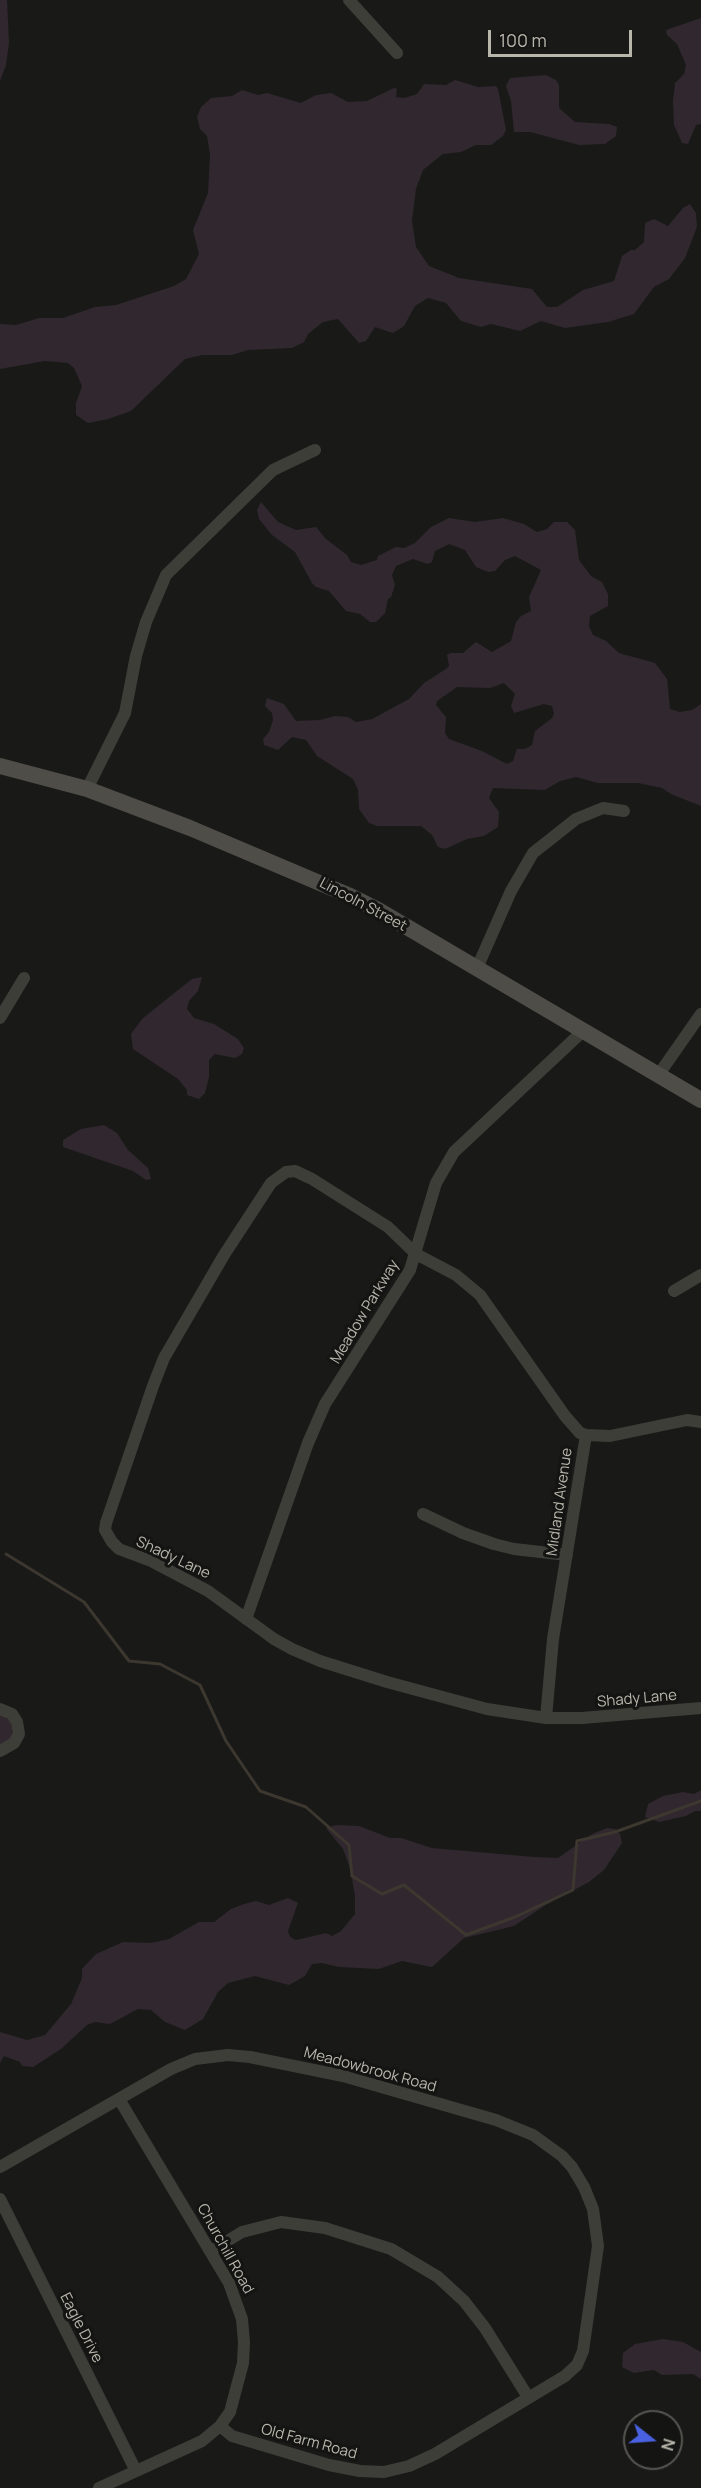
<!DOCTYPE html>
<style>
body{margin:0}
#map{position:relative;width:701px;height:2488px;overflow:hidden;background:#191918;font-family:Manrope,sans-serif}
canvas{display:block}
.north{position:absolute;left:623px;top:2410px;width:60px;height:60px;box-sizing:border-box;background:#141413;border:2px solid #565550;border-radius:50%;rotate:107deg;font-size:16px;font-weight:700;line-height:24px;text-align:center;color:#b8b6ab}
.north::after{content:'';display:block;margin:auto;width:21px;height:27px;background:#4961e0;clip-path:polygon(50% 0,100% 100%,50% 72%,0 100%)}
.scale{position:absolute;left:488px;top:30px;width:144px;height:27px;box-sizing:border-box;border:3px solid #b8b6ab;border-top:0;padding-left:8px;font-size:18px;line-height:21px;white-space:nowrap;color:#b8b6ab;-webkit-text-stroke:4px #141413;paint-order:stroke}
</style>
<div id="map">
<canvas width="701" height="2488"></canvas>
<div class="north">N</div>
<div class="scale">100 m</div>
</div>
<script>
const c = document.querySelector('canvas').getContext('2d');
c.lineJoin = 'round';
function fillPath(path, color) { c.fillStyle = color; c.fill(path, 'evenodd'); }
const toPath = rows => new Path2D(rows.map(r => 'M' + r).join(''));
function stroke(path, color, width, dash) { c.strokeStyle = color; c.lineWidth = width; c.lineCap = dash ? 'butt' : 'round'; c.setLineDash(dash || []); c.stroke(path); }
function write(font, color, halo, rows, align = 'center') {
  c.font = font + ' Manrope,sans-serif'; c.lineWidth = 6; c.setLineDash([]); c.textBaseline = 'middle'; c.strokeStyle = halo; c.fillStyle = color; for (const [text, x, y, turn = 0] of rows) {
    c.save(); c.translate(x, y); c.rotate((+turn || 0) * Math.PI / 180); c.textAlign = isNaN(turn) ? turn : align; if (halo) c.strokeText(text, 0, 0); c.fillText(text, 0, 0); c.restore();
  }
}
fillPath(toPath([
 [0,0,7,0,9,43,6,65,0,81],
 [701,18,701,124,696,125,688,144,682,143,674,125,673,101,675,83,684,74,686,65,677,44,667,35,666,30],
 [546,75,556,80,559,85,559,108,575,122,609,124,617,127,616,136,605,144,579,145,530,132,514,132,511,101,506,86,510,78],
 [455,80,478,87,496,86,498,89,506,130,503,136,491,145,476,145,461,152,443,154,423,170,416,189,412,221,416,247,429,266,459,278,532,289,547,307,557,307,583,290,614,281,622,256,631,250,635,250,644,242,645,223,654,219,668,226,683,208,690,204,696,213,697,227,685,258,669,279,654,287,634,314,608,322,565,328,541,321,520,331,491,324,481,327,461,321,446,303,428,298,415,306,404,326,393,333,375,327,366,341,359,343,338,319,323,322,308,334,304,342,292,348,248,350,232,355,202,355,185,359,131,411,108,419,88,423,76,415,76,403,82,386,74,368,68,363,45,361,0,369,0,324,16,325,39,318,63,318,95,307,116,305,174,286,186,279,199,254,193,230,208,193,210,154,207,136,200,129,197,117,201,107,211,98,232,96,242,90,258,95,267,93,301,103,316,95,331,93,348,102,367,101,394,88,397,89,396,97,404,98,417,94,424,84,446,85],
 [261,502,278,522,296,530,316,527,326,539,347,555,351,562,361,565,377,560,378,556,396,547,404,548,415,543,431,527,449,518,475,522,503,518,524,524,537,532,547,529,554,522,567,522,575,530,579,560,591,576,602,582,608,594,608,606,590,616,589,626,593,635,606,641,619,653,655,663,667,679,670,709,680,712,692,710,701,704,701,806,671,794,662,788,638,783,598,783,576,777,560,781,545,790,493,788,489,798,499,812,498,827,484,836,467,839,445,849,438,847,432,835,421,826,377,826,369,823,359,809,358,790,353,779,317,756,306,740,292,737,278,750,264,745,263,739,269,732,273,720,272,713,265,706,267,698,284,704,296,721,320,720,335,716,348,717,356,722,372,719,409,699,424,683,446,669,449,666,447,655,450,653,463,653,476,642,492,652,511,641,516,622,521,616,531,611,529,597,541,570,515,556,505,560,495,571,488,572,476,567,465,550,449,544,435,551,432,562,428,564,413,559,396,566,392,575,395,585,391,597,388,599,385,613,376,622,370,622,360,614,346,611,329,591,316,587,312,583,295,552,272,535,259,519,257,510],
 [504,683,515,694,511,706,514,713,544,704,552,706,554,714,552,718,535,731,532,745,525,749,517,749,513,761,507,764,482,751,449,739,445,733,446,717,436,705,437,701,457,687,490,688],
 [202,977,198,991,189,1001,187,1009,194,1018,214,1024,238,1039,244,1048,242,1054,235,1058,215,1054,209,1060,209,1077,205,1093,199,1099,187,1095,187,1090,178,1079,133,1049,131,1034,143,1018,192,979],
 [104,1125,117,1133,128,1150,148,1168,151,1179,146,1180,133,1171,63,1147,63,1140,81,1129],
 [0,1714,11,1721,13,1734,10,1739,0,1744],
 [701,1790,701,1811,695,1811,686,1816,659,1822,645,1817,648,1804,663,1796,683,1792,694,1794],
 [336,1825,359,1826,390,1838,401,1838,432,1848,534,1857,558,1858,592,1834,607,1828,615,1829,620,1834,622,1843,604,1870,589,1882,544,1906,514,1926,464,1938,432,1967,402,1961,379,1969,339,1967,322,1963,312,1964,305,1976,289,1985,255,1976,228,1983,218,1992,203,2019,185,2030,165,2022,151,2010,138,2009,110,2024,95,2022,87,2025,61,2049,33,2067,22,2066,20,2062,4,2056,0,2063,0,2032,27,2040,45,2035,71,2004,82,1978,82,1969,96,1954,123,1942,151,1943,169,1939,199,1922,214,1922,231,1909,244,1904,256,1901,269,1905,288,1898,298,1903,288,1931,290,1937,296,1940,326,1933,332,1936,341,1931,355,1914,355,1896,350,1868,343,1849,326,1828],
 [663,2339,683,2342,701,2352,701,2379,693,2374,662,2375,654,2370,634,2373,622,2367,623,2353,635,2344]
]), '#30282e');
stroke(toPath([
 [6,1554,84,1602,129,1661,160,1664,200,1685,226,1741,260,1791,306,1807,349,1845,352,1876,382,1894,404,1885,466,1935,515,1917,573,1890,577,1841,615,1832,701,1801]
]), '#3c372f', 3);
stroke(toPath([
 [349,0,397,53],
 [87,789,125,713,136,656,146,622,166,575,273,470,315,450],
 [477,968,511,891,533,853,576,819,603,808,624,811],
 [0,1018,24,978],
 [659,1074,701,1014],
 [674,1291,701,1275],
 [586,1435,610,1436,687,1420,701,1422],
 [423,1514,463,1533,494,1544,514,1549,567,1555],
 [246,1619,308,1443,325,1404,410,1270,436,1183,454,1152,584,1030],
 [0,1709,12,1714,17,1722,19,1734,14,1743,0,1751],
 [546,1718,553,1639,586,1435,580,1433,565,1416,480,1295,456,1275,416,1254,388,1227,312,1179,295,1171,286,1172,271,1183,224,1255,164,1358,153,1386,106,1523,105,1530,112,1542,119,1549,151,1561,208,1591,274,1639,292,1649,320,1661,387,1682,487,1709,546,1718,582,1718,701,1708],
 [0,2167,171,2069,195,2059,228,2055,250,2057,343,2076,496,2120,533,2135,562,2156,572,2167,584,2187,593,2209,598,2246,583,2351,577,2365,565,2376,435,2454,409,2466,384,2472,360,2471,329,2465,232,2436,220,2426],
 [0,2199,136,2471],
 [211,2251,242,2232,281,2222,325,2228,391,2249,438,2277,464,2301,485,2328,528,2397],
 [99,2488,202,2441,220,2426,230,2412,243,2363,244,2342,242,2319,229,2283,119,2099]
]), '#3e3e39', 12);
stroke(toPath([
 [0,766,87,789,190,828,348,895,378,910,701,1100]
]), '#4e4d47', 16);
write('15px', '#b8b6ab', '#141413', [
 ["Lincoln Street",363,905,28],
 ["Meadow Parkway",365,1312,-59],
 ["Midland Avenue",560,1502,-82],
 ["Shady Lane",173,1558,25],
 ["Shady Lane",637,1699,-5],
 ["Meadowbrook Road",370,2070,15],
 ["Churchill Road",225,2249,61],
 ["Eagle Drive",81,2328,63],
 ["Old Farm Road",309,2442,15]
]);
</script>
